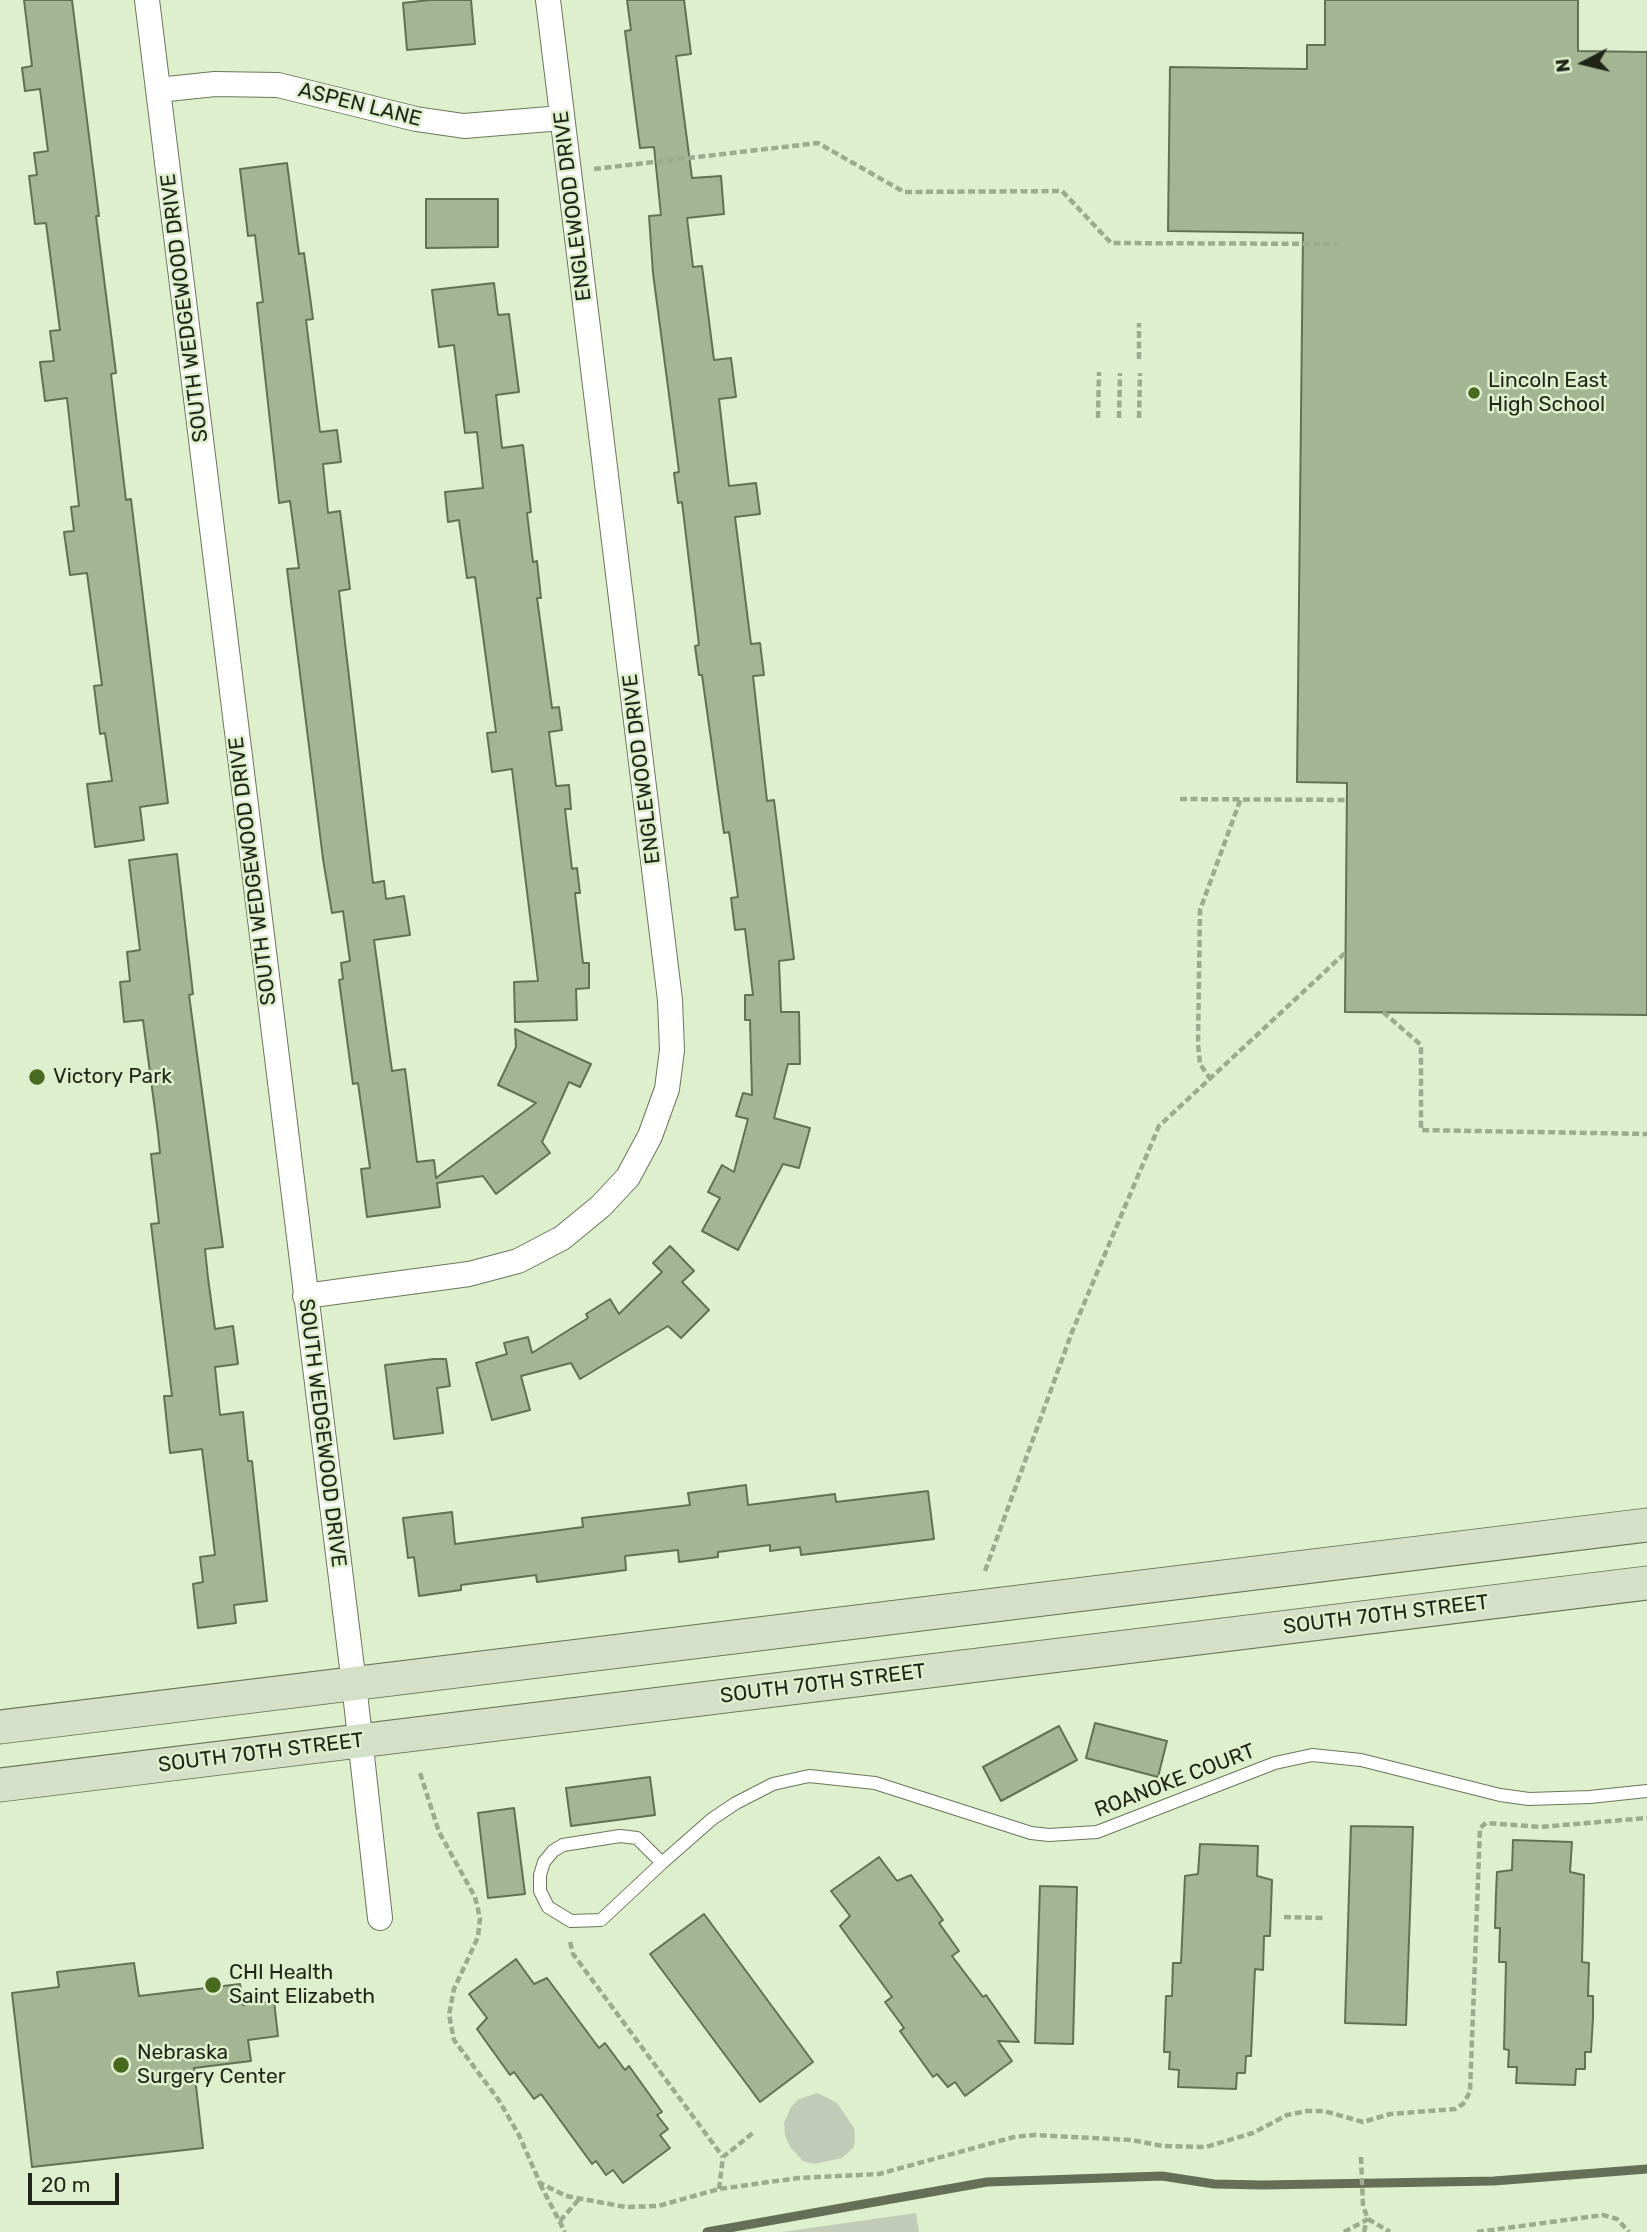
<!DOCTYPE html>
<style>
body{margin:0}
#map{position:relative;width:1647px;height:2232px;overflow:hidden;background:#ddefcc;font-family:Rubik,sans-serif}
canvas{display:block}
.north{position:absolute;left:1549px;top:28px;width:70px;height:70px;-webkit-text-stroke:5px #ddefcc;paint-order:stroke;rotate:263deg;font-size:19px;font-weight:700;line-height:28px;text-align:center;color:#1f2518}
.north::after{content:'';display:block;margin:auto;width:24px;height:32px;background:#1f2518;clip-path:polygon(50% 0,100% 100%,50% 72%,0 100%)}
.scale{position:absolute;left:28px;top:2173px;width:91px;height:32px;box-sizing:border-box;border:4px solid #1f2518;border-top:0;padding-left:9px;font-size:21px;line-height:24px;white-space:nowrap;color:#1f2518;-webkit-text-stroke:5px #ddefcc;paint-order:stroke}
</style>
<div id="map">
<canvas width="1647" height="2232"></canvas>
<div class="north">N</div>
<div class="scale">20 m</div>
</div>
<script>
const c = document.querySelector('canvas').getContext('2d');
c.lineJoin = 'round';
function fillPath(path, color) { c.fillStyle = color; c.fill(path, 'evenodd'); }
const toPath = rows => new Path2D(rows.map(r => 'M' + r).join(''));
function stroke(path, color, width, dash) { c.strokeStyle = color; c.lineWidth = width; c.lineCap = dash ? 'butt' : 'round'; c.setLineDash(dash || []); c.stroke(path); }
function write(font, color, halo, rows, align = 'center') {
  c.font = font + ' Rubik,sans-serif'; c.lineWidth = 5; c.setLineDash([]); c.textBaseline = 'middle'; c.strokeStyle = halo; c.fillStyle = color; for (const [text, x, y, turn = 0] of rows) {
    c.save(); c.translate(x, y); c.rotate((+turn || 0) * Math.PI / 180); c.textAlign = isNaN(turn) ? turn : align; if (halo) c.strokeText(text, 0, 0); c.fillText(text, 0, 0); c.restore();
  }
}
fillPath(toPath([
 [818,2093,837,2103,854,2128,855,2139,854,2147,842,2158,814,2164,803,2161,790,2147,785,2135,784,2123,791,2107,799,2099],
 [916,2213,919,2232,782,2232]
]), '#c1ccb8');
stroke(toPath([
 [707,2232,987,2182,1162,2176,1214,2184,1263,2185,1494,2181,1647,2169]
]), '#646f58', 9);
const building = toPath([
 [24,0,72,0,99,216,96,216,116,373,111,374,126,500,131,499,168,803,140,807,144,840,95,847,87,784,112,781,105,733,100,734,94,686,102,685,87,573,70,575,64,532,74,531,71,507,79,506,67,398,45,401,40,362,54,361,50,331,60,330,46,223,35,224,29,176,37,175,34,153,48,151,40,89,25,91,22,68,32,66,24,0],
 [430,0,471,0,475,44,407,50,403,3,430,0],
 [627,0,684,0,691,54,676,56,692,178,721,176,724,214,687,218,693,267,702,266,714,360,731,358,736,397,719,399,729,486,756,483,760,514,735,517,751,644,760,643,764,675,753,676,767,801,774,800,794,959,779,961,781,1012,799,1012,800,1064,788,1064,774,1118,810,1128,799,1168,783,1164,738,1250,702,1231,720,1198,708,1192,722,1165,734,1172,748,1119,736,1116,743,1093,752,1095,750,1020,745,1020,745,995,753,995,745,929,735,930,731,898,738,897,729,832,724,833,702,675,699,675,695,646,699,645,682,502,678,503,674,473,679,472,676,448,653,273,649,216,661,215,654,147,640,148,625,31,631,30,627,0],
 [1325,0,1578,0,1578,51,1647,52,1647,1015,1345,1012,1347,783,1297,782,1303,233,1168,231,1170,67,1307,69,1307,45,1325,45,1325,0],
 [287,163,299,254,304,253,313,319,306,320,320,432,337,430,341,462,323,464,328,513,340,511,350,589,339,591,373,883,384,881,386,899,404,896,410,935,374,940,392,1071,405,1069,417,1162,434,1160,436,1178,536,1103,498,1085,516,1047,515,1029,591,1064,580,1087,569,1082,542,1142,550,1153,496,1194,483,1176,437,1183,440,1207,367,1217,361,1169,370,1168,358,1083,353,1084,339,980,343,979,341,963,350,961,343,911,332,913,323,859,287,569,299,568,290,501,279,503,257,303,263,302,255,235,248,236,240,169,287,163],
 [426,199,498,199,498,247,426,248,426,199],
 [494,283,498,315,509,314,519,392,496,395,502,448,523,445,531,512,527,513,533,562,537,561,541,598,537,598,552,708,559,707,562,730,549,732,556,786,569,785,571,809,565,809,572,869,577,868,580,893,575,893,583,963,589,963,589,988,576,989,577,1020,515,1022,514,982,538,981,512,769,492,772,487,733,496,732,475,577,467,578,459,520,448,522,445,492,483,488,477,432,465,433,454,345,439,347,432,290,494,283],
 [177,854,193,994,189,995,223,1247,205,1249,208,1278,215,1329,233,1326,238,1364,215,1367,220,1415,243,1412,248,1461,252,1461,267,1601,234,1605,236,1623,198,1628,193,1584,203,1582,200,1557,215,1555,202,1449,170,1453,164,1396,172,1396,151,1224,159,1223,151,1154,160,1153,158,1133,143,1020,124,1022,120,982,130,981,127,952,140,950,129,860,177,854],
 [670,1246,694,1271,682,1282,709,1310,681,1338,668,1326,580,1379,571,1363,521,1376,530,1410,492,1420,476,1363,507,1354,504,1343,528,1337,532,1353,588,1318,586,1314,610,1299,619,1314,662,1272,653,1263,670,1246],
 [434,1359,446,1359,450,1386,437,1388,443,1433,394,1439,385,1365,434,1359],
 [746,1485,748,1505,835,1494,836,1502,928,1491,934,1539,801,1555,800,1547,770,1551,770,1545,718,1552,718,1557,679,1562,678,1550,625,1556,626,1570,537,1582,536,1575,461,1585,461,1590,419,1596,414,1557,408,1558,403,1518,452,1512,455,1544,583,1527,582,1518,690,1505,688,1493,746,1485],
 [1095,1723,1167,1741,1158,1777,1086,1758,1095,1723],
 [1059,1726,1077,1760,1001,1801,983,1767,1059,1726],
 [650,1777,655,1815,571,1826,566,1788,650,1777],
 [514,1808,525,1894,488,1898,478,1813,514,1808],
 [1351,1826,1413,1827,1406,2025,1345,2023,1351,1826],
 [1513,1840,1572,1842,1570,1872,1584,1875,1582,1962,1589,1963,1588,1996,1593,1996,1593,2018,1591,2052,1585,2052,1585,2069,1576,2069,1575,2085,1516,2083,1517,2067,1508,2067,1509,2050,1504,2049,1506,1962,1499,1962,1500,1928,1495,1928,1496,1893,1497,1872,1512,1870,1513,1840],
 [1200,1844,1258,1846,1257,1876,1272,1880,1270,1936,1264,1936,1263,1970,1255,1969,1251,2056,1246,2056,1245,2073,1237,2073,1236,2089,1178,2087,1179,2070,1169,2069,1170,2052,1164,2052,1166,1996,1172,1996,1173,1963,1181,1963,1185,1876,1198,1874,1200,1844],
 [879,1857,897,1881,911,1875,943,1920,939,1923,959,1951,952,1956,983,1997,986,1995,1019,2042,998,2041,1012,2061,965,2096,955,2082,948,2087,937,2074,933,2077,900,2031,904,2028,885,2002,892,1997,840,1926,850,1916,831,1891,879,1857],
 [1040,1886,1077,1887,1073,2044,1035,2043,1040,1886],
 [704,1914,813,2062,760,2102,650,1954,704,1914],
 [516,1959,534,1984,547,1978,599,2048,605,2043,625,2070,629,2066,662,2112,657,2115,668,2129,660,2135,670,2148,623,2183,613,2170,606,2175,596,2161,592,2164,541,2094,534,2099,514,2072,510,2075,477,2029,487,2018,469,1994,516,1959],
 [134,1963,139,1996,240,1984,243,2005,274,2001,278,2036,248,2040,251,2061,194,2068,203,2148,32,2167,12,1993,59,1987,57,1972,134,1963]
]);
fillPath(building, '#a4b593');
stroke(building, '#627153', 2);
const lane = toPath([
 [620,1836,637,1838,662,1863,601,1920,571,1921,548,1907,540,1891,540,1875,544,1862,553,1851,563,1845,620,1836],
 [662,1863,712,1819,736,1803,773,1784,809,1776,875,1783,1031,1833,1049,1835,1097,1832,1275,1763,1312,1755,1361,1760,1500,1795,1529,1799,1590,1797,1647,1791]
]);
const street = toPath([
 [147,0,354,1684,380,1918],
 [158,90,215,84,278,85,416,119,464,126,562,118],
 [305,1296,469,1274,518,1261,562,1238,601,1206,628,1177,650,1136,667,1089,672,1050,670,1000,548,0]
]);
const secondary = toPath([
 [0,1727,1647,1525],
 [0,1785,1647,1583]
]);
stroke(lane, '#687758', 14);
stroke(street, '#687758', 26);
stroke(secondary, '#687758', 35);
stroke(toPath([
 [594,169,818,143,904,192,1062,191,1111,243,1337,244],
 [1139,359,1139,323],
 [1098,418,1099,372],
 [1119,418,1120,373],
 [1139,418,1140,373],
 [1180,799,1347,800],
 [1383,1012,1421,1045,1421,1130,1647,1134],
 [1211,1080,1200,1064,1198,1044,1200,910,1241,798],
 [985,1571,1072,1332,1159,1126,1345,953],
 [420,1773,439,1832,475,1897,480,1918,478,1937,454,1989,449,2015,454,2040,498,2099,519,2135,540,2183,566,2196,626,2207,658,2206,719,2189,798,2178,879,2174,1014,2137,1034,2135,1131,2140,1163,2146,1206,2147,1253,2133,1287,2115,1307,2111,1324,2111,1363,2122,1390,2114,1455,2109,1463,2104,1470,2092,1480,1828,1486,1823,1540,1827,1647,1818],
 [1284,1917,1323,1918],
 [570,1942,573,1954,723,2157],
 [1361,2157,1363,2206,1368,2219,1390,2232],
 [540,2184,565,2232],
 [719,2189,723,2157,754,2132],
 [560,2221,580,2198],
 [1344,2232,1368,2219],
 [1364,2232,1367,2219],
 [1477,2232,1603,2215,1617,2219,1629,2232]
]), '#9caa8e', 4.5, [7, 3.5]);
stroke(lane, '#fff', 12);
stroke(street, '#fff', 24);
stroke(secondary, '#d5e0c9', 33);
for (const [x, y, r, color] of [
 [1474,393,7,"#49691f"],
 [37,1077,9,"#49691f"],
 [213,1985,9,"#49691f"],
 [121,2065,9,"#49691f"]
]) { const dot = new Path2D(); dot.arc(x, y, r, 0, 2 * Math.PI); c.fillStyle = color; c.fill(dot); stroke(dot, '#ddefcc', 2.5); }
write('21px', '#1f2518', '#ddefcc', [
 ["ASPEN LANE",360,105,14],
 ["ENGLEWOOD DRIVE",573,206,-97],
 ["SOUTH WEDGEWOOD DRIVE",185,308,-97],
 ["ENGLEWOOD DRIVE",642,769,-97],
 ["SOUTH WEDGEWOOD DRIVE",253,871,-97],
 ["SOUTH WEDGEWOOD DRIVE",322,1433,83],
 ["SOUTH 70TH STREET",1386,1615,-7],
 ["SOUTH 70TH STREET",823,1684,-7],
 ["SOUTH 70TH STREET",261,1753,-7],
 ["ROANOKE COURT",1175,1781,-21]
]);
write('21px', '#1f2518', '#ddefcc', [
 ["Lincoln East",1488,381],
 ["High School",1488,405],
 ["Victory Park",53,1077],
 ["CHI Health",229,1973],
 ["Saint Elizabeth",229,1997],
 ["Nebraska",137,2053],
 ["Surgery Center",137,2077]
], 'left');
</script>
